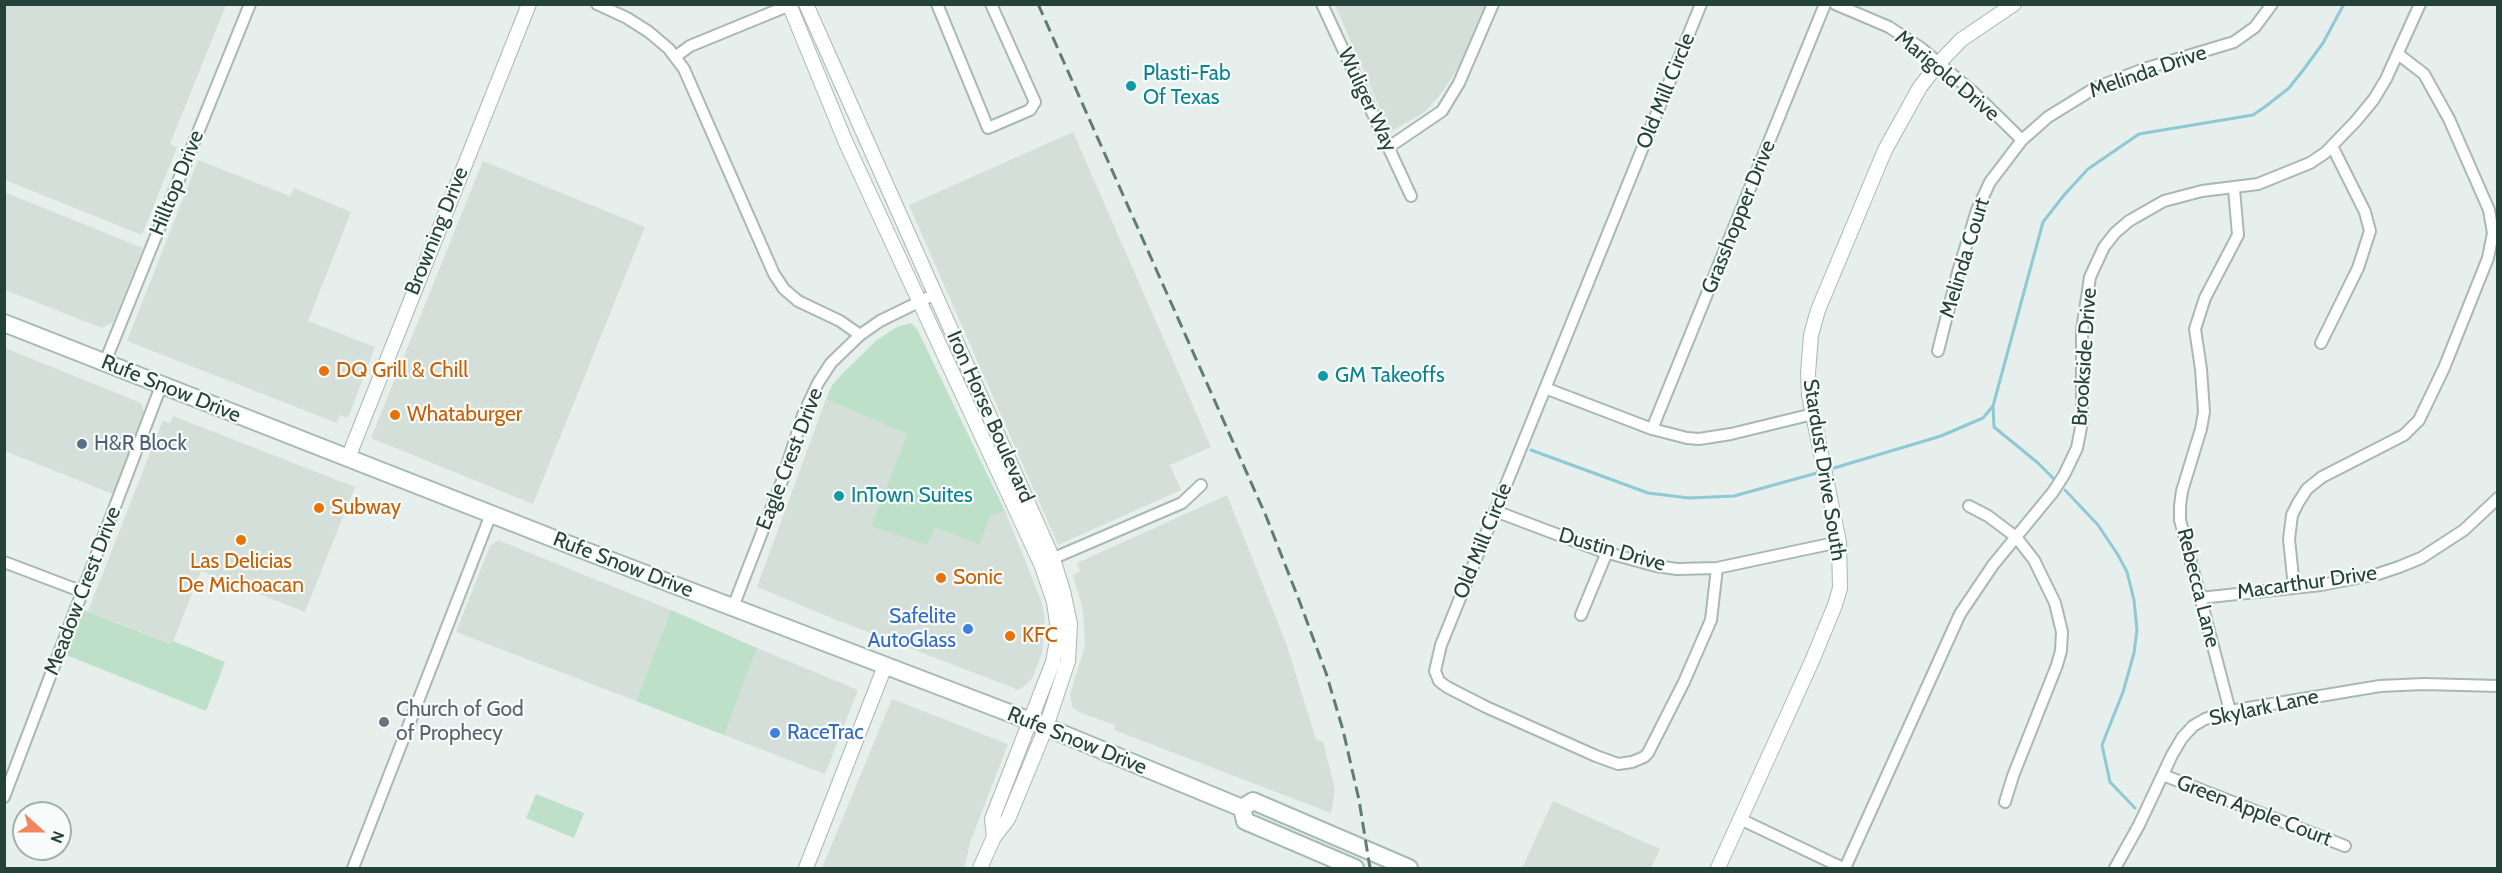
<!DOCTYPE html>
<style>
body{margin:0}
#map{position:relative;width:2502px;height:873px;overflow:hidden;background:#e6efeb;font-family:Cabin,sans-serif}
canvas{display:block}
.frame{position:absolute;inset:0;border:6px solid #24423a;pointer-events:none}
.north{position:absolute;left:12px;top:801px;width:60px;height:60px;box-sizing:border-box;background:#f7fbf9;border:2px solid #a3b1ad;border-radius:50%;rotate:111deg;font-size:16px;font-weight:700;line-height:24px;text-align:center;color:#24423a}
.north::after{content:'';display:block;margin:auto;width:21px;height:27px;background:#f4845f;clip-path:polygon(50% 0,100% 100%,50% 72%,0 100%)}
</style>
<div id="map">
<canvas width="2502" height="873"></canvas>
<div class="frame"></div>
<div class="north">N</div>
</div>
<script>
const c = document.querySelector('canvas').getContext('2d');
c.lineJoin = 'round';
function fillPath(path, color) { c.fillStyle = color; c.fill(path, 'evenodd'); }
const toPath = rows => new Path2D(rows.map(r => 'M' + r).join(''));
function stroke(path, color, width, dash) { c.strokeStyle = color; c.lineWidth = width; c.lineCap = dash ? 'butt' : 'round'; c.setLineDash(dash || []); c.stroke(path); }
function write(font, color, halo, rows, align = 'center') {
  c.font = font + ' Cabin,sans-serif'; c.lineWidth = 4.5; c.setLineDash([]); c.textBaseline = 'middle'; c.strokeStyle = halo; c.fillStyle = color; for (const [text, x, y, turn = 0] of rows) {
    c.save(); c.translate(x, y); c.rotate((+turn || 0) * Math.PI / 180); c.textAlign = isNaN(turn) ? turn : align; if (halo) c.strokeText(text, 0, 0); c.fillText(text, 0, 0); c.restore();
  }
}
fillPath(toPath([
 [4,5,226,5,170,144,177,147,142,235,5,180],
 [1335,5,1485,5,1459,66,1444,90,1425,112,1390,132],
 [1073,132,1211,447,1170,465,1181,490,1058,545,909,205],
 [198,160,290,196,294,188,351,212,308,321,375,347,348,418,340,415,337,423,127,341],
 [483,161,645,227,533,504,371,438],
 [4,192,143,248,113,322,102,328,5,290],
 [5,348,141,403,144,413,113,494,5,451],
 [826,399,907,434,871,526,934,528,980,545,990,516,1005,511,1041,600,1045,618,1042,653,1032,679,1019,690,834,619,757,587],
 [173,416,355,487,305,612,201,571,172,644,88,611,163,420,170,423],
 [1227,495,1286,643,1316,739,1323,742,1335,789,1331,813,1114,730,1115,725,1081,713,1073,708,1071,700,1070,694,1085,646,1083,610,1073,575,1080,571,1077,563],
 [498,540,671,610,636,701,456,632,490,546],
 [757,648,858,690,825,774,724,735],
 [892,699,1008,744,971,840,964,868,822,868],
 [1553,801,1660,849,1651,868,1522,868]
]), '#d4dfda');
fillPath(toPath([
 [911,323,917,329,1005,511,990,516,980,545,935,528,927,545,871,526,907,434,826,399,832,385,843,373,877,340,897,327],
 [84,610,171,644,173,641,225,662,206,711,66,655],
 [671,610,757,648,724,735,636,701],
 [536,794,584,813,574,838,526,818]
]), '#bfe0c8');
stroke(toPath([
 [1993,406,1994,427,2038,463,2053,478],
 [1531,450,1648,493,1689,498,1734,496,1817,473],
 [1834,468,1941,436,1983,418,1993,406,2043,222,2065,194,2088,169,2139,134,2253,115,2266,106,2289,88,2304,69,2323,43,2344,4],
 [2065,490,2098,525,2118,555,2127,572,2134,600,2137,630,2134,653,2123,692,2102,745,2110,782,2135,808]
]), '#8ec9d4', 3);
const minor = toPath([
 [597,4,627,18,649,32,669,49,684,69,774,274,784,289,798,301,840,321,860,335],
 [937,4,988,128,1030,110,1035,102,991,4],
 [1322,4,1411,196],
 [1701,4,1441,645,1435,671,1439,681,1447,687,1486,707,1596,756,1618,764,1632,762,1644,757,1648,753,1684,682,1711,620,1717,568],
 [1835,4,1889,27,1921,48,1973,92,2022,140],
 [675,57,690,46,790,5],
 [1389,147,1442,111,1459,83,1493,4],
 [2321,343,2358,268,2370,231,2365,212,2332,146],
 [1938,351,1958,272,1977,210,1990,182,2022,140,2048,117,2095,88,2144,69,2234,42,2255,27,2272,4],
 [105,362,250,4],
 [1545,388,1652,429,1687,438,1699,439,1731,434,1813,414],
 [1652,429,1825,4],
 [1969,506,1988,516,2016,537,2034,560,2055,603,2062,632,2061,651,2057,665,2013,776,2005,802],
 [1495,511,1601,551,1656,566,1677,569,1717,568,1839,542],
 [1047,561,1182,503,1201,485],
 [4,562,83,592],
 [2294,587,2289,539,2292,515,2298,503,2307,489,2322,477,2404,435,2419,420,2444,368,2488,258,2493,233,2489,210,2449,119,2424,74,2398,54],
 [2200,598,2321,585,2378,574,2399,567,2421,558,2464,530,2498,498],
 [733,607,782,481,803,415,818,383,831,363,860,335,880,321,935,294],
 [1581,615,1607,552],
 [2230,711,2180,520,2180,506,2182,491,2201,429,2204,412,2201,369,2195,329,2205,298,2238,235,2234,189],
 [2163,775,2345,846],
 [4,797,161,386],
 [1740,819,1843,868],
 [353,868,491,514],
 [1845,868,1960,614,1993,565,2053,492,2064,475,2077,448,2082,422,2082,330,2090,277,2104,247,2115,233,2129,221,2164,201,2202,191,2258,184,2310,163,2325,153,2356,121,2374,99,2386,79,2420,4],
 [2115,868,2139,825,2172,755,2182,738,2193,726,2205,719,2230,711,2380,686,2424,684,2498,686]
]);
const tertiary = toPath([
 [789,4,846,143,1041,564,1054,602,1057,623,1056,646,1053,662,992,819,994,837],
 [806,4,1053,559,1063,591,1070,624,1068,661,1046,727,1008,819,994,837,980,868],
 [348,458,529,4],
 [806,868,885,666],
 [1718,868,1812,661,1835,605,1840,588,1839,542,1809,395,1808,373,1811,335,1818,310,1885,150,1920,87,1939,63,1961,40,2014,4]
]);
const secondary = toPath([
 [4,323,570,545,1046,727,1242,808],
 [1242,808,1253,801,1409,868],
 [1242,808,1245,821,1355,868]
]);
stroke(minor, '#a8b8b2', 14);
stroke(tertiary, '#a8b8b2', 16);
stroke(secondary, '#a4bbb3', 20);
stroke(minor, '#fff', 10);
stroke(tertiary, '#fff', 14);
stroke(secondary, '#fff', 16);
stroke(toPath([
 [1038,4,1266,516,1299,600,1326,673,1343,730,1359,800,1370,868]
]), '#5f7d75', 3, [12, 6]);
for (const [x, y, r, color] of [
 [1131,86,6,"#0f9aa8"],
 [324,371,6,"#e8710a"],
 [1323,376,6,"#0f9aa8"],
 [395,415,6,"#e8710a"],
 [82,444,6,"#5c6f8a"],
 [839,496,6,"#0f9aa8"],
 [319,508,6,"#e8710a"],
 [241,540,6,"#e8710a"],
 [941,578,6,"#e8710a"],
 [968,629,6,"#3f7fe0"],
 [1010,636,6,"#e8710a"],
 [384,722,6,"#6b7280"],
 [775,733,6,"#3f7fe0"]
]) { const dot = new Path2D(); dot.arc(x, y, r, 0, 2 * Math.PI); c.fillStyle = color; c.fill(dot); stroke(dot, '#f7fbf9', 2); }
write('21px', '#24423a', '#f7fbf9', [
 ["Melinda Drive",2148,72,-19],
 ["Marigold Drive",1947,76,40],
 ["Old Mill Circle",1666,91,-68],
 ["Wuliger Way",1367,100,65],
 ["Hilltop Drive",177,183,-68],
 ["Grasshopper Drive",1739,217,-68],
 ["Browning Drive",437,231,-68],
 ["Melinda Court",1965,258,-73],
 ["Brookside Drive",2085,357,-86],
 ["Rufe Snow Drive",171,389,22],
 ["Iron Horse Boulevard",990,417,66],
 ["Eagle Crest Drive",790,459,-69],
 ["Stardust Drive South",1824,470,81],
 ["Old Mill Circle",1483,541,-68],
 ["Dustin Drive",1612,550,16],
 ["Rufe Snow Drive",623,565,21],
 ["Macarthur Drive",2307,583,-8],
 ["Rebecca Lane",2198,588,76],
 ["Meadow Crest Drive",83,591,-69],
 ["Skylark Lane",2264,708,-12],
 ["Rufe Snow Drive",1077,741,22],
 ["Green Apple Court",2254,811,21]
]);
write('21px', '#0d838f', '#f7fbf9', [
 ["Plasti-Fab",1143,74],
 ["Of Texas",1143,98],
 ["GM Takeoffs",1335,376],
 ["InTown Suites",851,496]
], 'left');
write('21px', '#c56008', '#f7fbf9', [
 ["DQ Grill & Chill",336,371],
 ["Whataburger",407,415],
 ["Subway",331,508],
 ["Las Delicias",241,562,"center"],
 ["De Michoacan",241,586,"center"],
 ["Sonic",953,578],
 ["KFC",1022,636]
], 'left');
write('21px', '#4e5e75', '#f7fbf9', [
 ["H&R Block",94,444]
], 'left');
write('21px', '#366cbe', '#f7fbf9', [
 ["Safelite",956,617],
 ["AutoGlass",956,641],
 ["RaceTrac",787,733,"left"]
], 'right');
write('21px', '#5b616d', '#f7fbf9', [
 ["Church of God",396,710],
 ["of Prophecy",396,734]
], 'left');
</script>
